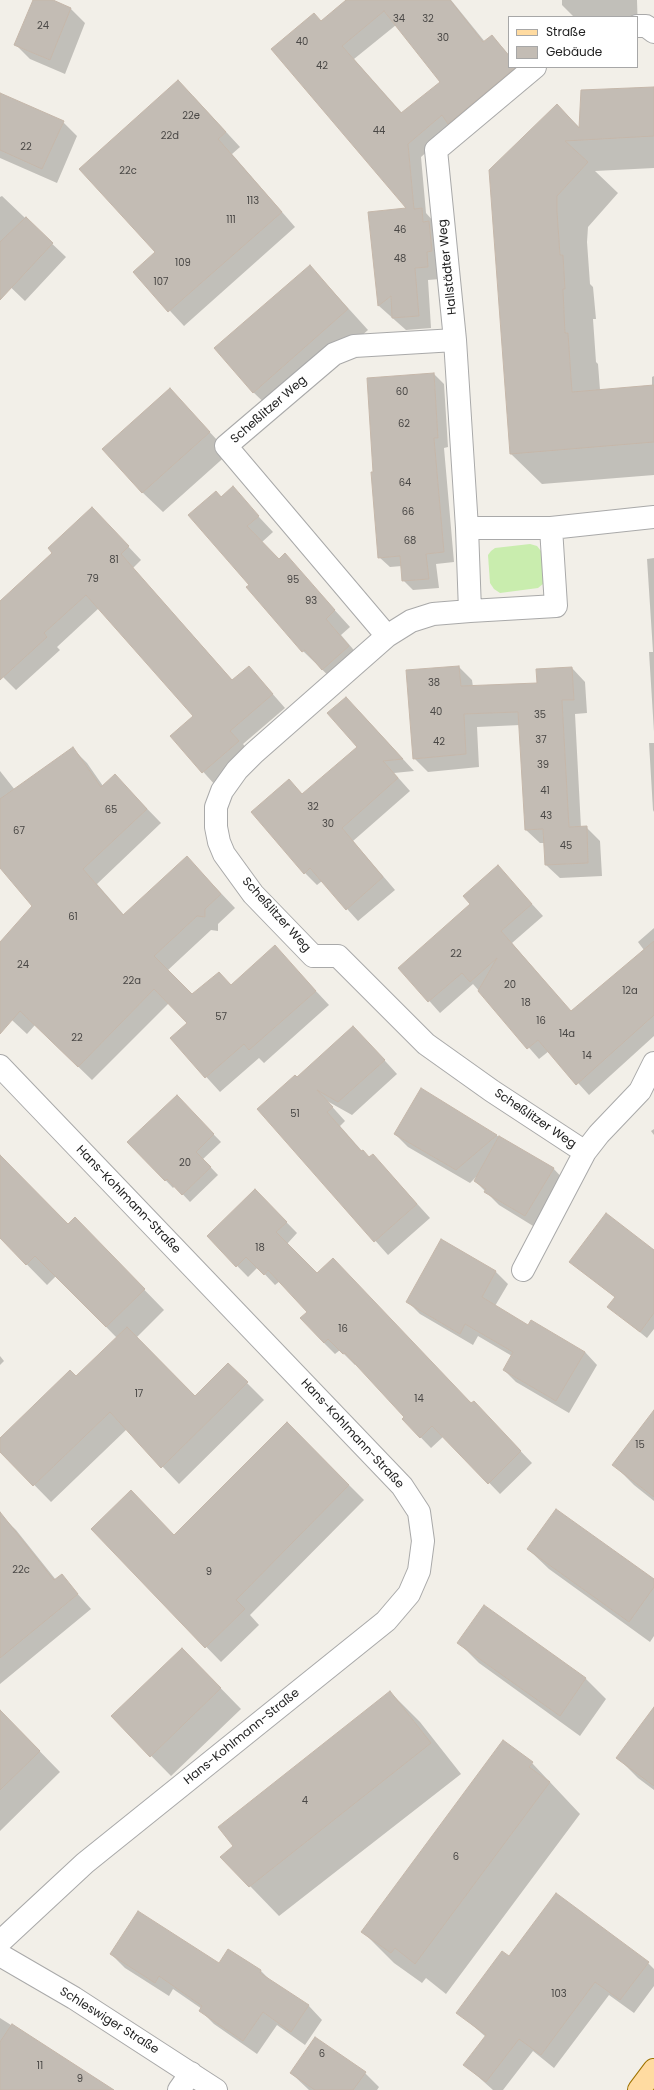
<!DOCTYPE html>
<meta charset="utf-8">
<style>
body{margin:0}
#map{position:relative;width:654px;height:2090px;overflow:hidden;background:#f2efe8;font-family:Poppins,sans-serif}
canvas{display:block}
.legend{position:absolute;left:508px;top:16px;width:130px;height:52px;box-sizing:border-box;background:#fff;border:1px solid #a7a7a7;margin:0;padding:5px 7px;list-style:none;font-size:12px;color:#222}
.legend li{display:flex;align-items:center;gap:8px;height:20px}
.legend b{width:20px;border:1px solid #a7a7a7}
</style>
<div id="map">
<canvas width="654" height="2090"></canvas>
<ul class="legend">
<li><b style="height:5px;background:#ffdba1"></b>Straße</li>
<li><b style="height:11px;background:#c3bcb4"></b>Gebäude</li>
</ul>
</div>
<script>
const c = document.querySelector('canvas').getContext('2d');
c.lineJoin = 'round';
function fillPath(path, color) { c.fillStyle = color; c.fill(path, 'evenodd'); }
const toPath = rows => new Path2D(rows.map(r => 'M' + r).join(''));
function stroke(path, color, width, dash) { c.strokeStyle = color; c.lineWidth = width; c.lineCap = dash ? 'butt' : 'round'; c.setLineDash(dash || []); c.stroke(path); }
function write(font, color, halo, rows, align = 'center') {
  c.font = font + ' Poppins,sans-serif'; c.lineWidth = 4; c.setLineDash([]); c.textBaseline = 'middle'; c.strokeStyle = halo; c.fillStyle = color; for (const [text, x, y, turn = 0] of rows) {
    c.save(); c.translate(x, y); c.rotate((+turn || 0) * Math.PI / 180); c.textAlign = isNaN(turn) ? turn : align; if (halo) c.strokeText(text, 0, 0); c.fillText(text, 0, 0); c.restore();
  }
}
fillPath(toPath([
 [530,544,537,546,541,551,544,578,543,584,538,588,500,593,494,589,490,583,488,555,491,551,495,548]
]), '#c9edae');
fillPath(toPath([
 [34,0,50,0,71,9,85,23,65,74,30,59,16,45],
 [348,0,451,0,485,42,492,36,504,49,509,55,509,67,519,67,454,128,421,157,426,213,434,222,440,279,428,280,431,328,406,330,379,306,370,213,408,209,322,22],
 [396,25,442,82,402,113,354,59],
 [562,0,637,0,638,33,637,17,574,17,562,5],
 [654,88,654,168,595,171,618,193,588,227,587,242,590,284,593,287,596,319,593,319,596,362,598,364,600,390,652,386,652,377,654,376,654,475,542,484,511,454,557,105,580,128],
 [193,96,240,147,232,154,295,227,184,326,134,272,156,252],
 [0,108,63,122,77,136,57,183,0,158],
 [2,196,66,257,25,301,0,277,0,197],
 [310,266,368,330,274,412,253,392],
 [434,374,444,384,448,447,444,448,454,562,436,564,439,588,413,590,403,580,402,566,390,567,379,557,374,472],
 [170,389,229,453,163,512,142,492],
 [232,488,273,532,262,542,279,560,285,555,350,627,341,635,364,662,338,685,303,651,251,585,216,492,222,497],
 [92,508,141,560,133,568,233,681,249,667,285,708,243,744,252,755,216,786,171,736,194,716,99,608,57,647,60,650,16,690,0,674,0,608,53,553],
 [654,558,654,732,649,652,653,652,647,559],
 [459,667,472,680,473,687,538,684,572,668,585,682,587,713,575,714,581,828,586,827,600,841,602,876,560,878,546,865,545,843,540,843,526,830,520,725,477,727,479,767,428,772,414,758],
 [358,710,414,771,394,773,410,791,353,841,395,890,358,921,322,881,317,885,305,873,289,780,303,795,358,747],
 [649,743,654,743,654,812,653,810],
 [73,749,87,763,103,786,129,790,161,823,97,884,124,915,201,872,235,908,218,924,218,931,211,930,168,970,192,995,232,986,275,947,329,1005,264,1063,259,1058,220,1092,171,1038,189,1023,169,1003,92,1080,35,1025,27,1034,0,1009,0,943,109,996,0,866,0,771,15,790],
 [498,867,543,916,512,943,571,1012,644,950,638,942,654,928,654,1036,589,1095,549,1051,539,1059,473,984,440,1013,400,968,472,904],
 [366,1040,397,1074,352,1115,327,1101,345,1121,340,1126,362,1151,369,1158,373,1155,430,1218,388,1255,258,1109,297,1078],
 [184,1104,221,1142,203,1159,218,1175,190,1202,175,1186,173,1188,129,1142],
 [654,1129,654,1135,651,1131],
 [395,1134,496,1135,553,1168,566,1182,538,1229,499,1205,475,1181,477,1176,470,1183,408,1147],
 [0,1156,68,1225,95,1239,164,1310,137,1337,195,1397,228,1364,264,1400,179,1484,127,1429,51,1502,0,1450,0,1439,76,1378,117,1338,56,1276,47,1285,0,1237],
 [255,1190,297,1233,287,1244,317,1274,485,1414,532,1463,500,1494,444,1436,431,1448,403,1419,405,1417,356,1363,355,1365,340,1350,335,1354,324,1343,308,1312,280,1281,275,1285,258,1267,248,1277,208,1236],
 [442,1240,496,1272,508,1284,495,1306,529,1327,585,1352,597,1365,569,1413,516,1382,504,1370,512,1356,478,1336,473,1345,420,1314,408,1302],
 [654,1252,654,1329,647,1338,609,1307,616,1298,570,1262],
 [0,1356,4,1361,0,1365],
 [287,1423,364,1500,250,1615,259,1625,221,1662,92,1529,174,1536],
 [654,1427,654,1501,634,1485,614,1465],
 [2,1516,16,1530,56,1580,61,1575,91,1609,0,1684,0,1517],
 [528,1549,654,1580,654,1636,650,1642,549,1569],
 [484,1607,586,1679,606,1699,580,1736,479,1663,459,1643],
 [202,1669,241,1709,171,1776,112,1716],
 [390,1692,420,1722,461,1774,279,1916,222,1857],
 [654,1709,654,1790,638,1778,618,1758],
 [0,1714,22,1733,60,1772,0,1831],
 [532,1763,580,1814,446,1994,426,1978,422,1983,394,1963,363,1932],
 [229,1950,261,1971,272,1982,309,2006,322,2020,305,2045,277,2025,257,2054,214,2024,201,2011,202,2009,173,1989,169,1996,125,1968,111,1954,219,1964],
 [509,1958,648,1963,654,1969,654,1986,634,2013,609,1995,554,2068,533,2051,503,2090,493,2090,465,2065,486,2037,457,2012],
 [0,2018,11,2025,112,2090,0,2090],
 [291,2073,365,2073,379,2087,377,2090,309,2090]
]), '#0003');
const building = toPath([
 [33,0,53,0,71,8,50,60,14,45,33,0],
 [346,0,450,0,483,42,492,35,509,56,509,67,516,67,448,124,442,115,408,144,414,209,422,208,423,222,429,221,432,251,427,252,428,267,415,268,419,316,392,318,391,296,378,306,368,212,406,208,271,49,314,13,321,21,346,0],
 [384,11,440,82,401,113,342,46,384,11],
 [178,80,226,132,218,139,282,212,168,312,133,272,155,252,79,169,178,80],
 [654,87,654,136,565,141,588,162,557,196,557,211,560,255,563,255,565,289,563,289,565,333,568,333,572,392,654,385,654,442,510,454,489,170,557,104,579,128,581,90,654,87],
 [0,93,64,121,42,169,0,150,0,93],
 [26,217,53,243,0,300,0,242,26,217],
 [310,265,348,309,253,393,214,348,310,265],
 [434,373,438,438,434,438,444,552,426,554,429,579,402,581,400,556,378,558,371,472,373,472,367,378,434,373],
 [170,388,210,432,142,493,102,449,170,388],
 [233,486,259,516,247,526,279,559,285,553,335,610,326,619,349,646,322,670,305,650,302,652,246,587,249,585,188,515,216,491,221,497,233,486],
 [92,507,129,546,121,554,232,680,249,666,273,694,230,731,239,741,202,773,170,736,193,716,86,595,44,633,47,637,0,680,0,601,52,553,48,548,92,507],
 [459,666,461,686,537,683,536,669,572,667,574,700,562,700,569,827,587,826,588,863,545,865,543,829,525,830,518,712,464,714,466,754,413,759,406,670,459,666],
 [346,697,403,759,383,761,398,778,342,828,383,877,346,910,310,868,304,874,251,812,289,779,302,794,357,747,327,713,346,697],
 [73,747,101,787,115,774,147,809,83,869,123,915,187,856,221,894,205,909,205,917,197,916,154,956,192,994,219,972,231,985,275,945,316,991,249,1050,244,1044,205,1078,170,1038,187,1023,154,989,78,1067,20,1011,0,1034,0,942,32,906,0,868,0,799,73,747],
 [498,865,532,904,501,931,571,1011,654,941,654,1015,576,1085,538,1040,527,1049,478,991,497,958,470,982,462,973,428,1002,398,968,470,904,463,896,498,865],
 [353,1026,385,1060,338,1102,317,1090,333,1107,327,1112,361,1151,363,1150,369,1157,373,1154,417,1204,374,1242,257,1109,295,1075,297,1077,353,1026],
 [421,1088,497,1135,456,1170,394,1134,421,1088],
 [177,1095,214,1134,196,1152,211,1167,182,1195,167,1179,165,1181,127,1142,177,1095],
 [499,1136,554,1168,525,1216,484,1192,486,1189,474,1181,499,1136],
 [0,1155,68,1224,75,1217,145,1289,106,1327,35,1256,26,1265,0,1238,0,1155],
 [255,1189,287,1222,276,1232,317,1273,333,1258,471,1403,474,1401,521,1451,488,1484,432,1426,420,1438,402,1419,404,1417,345,1353,343,1354,328,1339,324,1343,300,1318,307,1312,268,1270,264,1275,246,1257,236,1267,207,1236,255,1189],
 [606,1213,654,1250,654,1313,640,1332,607,1307,615,1297,569,1262,606,1213],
 [441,1239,496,1271,482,1297,528,1325,531,1320,585,1352,556,1401,503,1370,513,1352,465,1324,460,1334,406,1302,441,1239],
 [127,1327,195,1396,228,1363,248,1382,161,1468,110,1412,33,1486,0,1452,0,1438,70,1370,76,1376,127,1327],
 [654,1410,654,1497,612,1465,654,1410],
 [287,1422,349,1485,236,1600,245,1609,205,1648,91,1529,131,1490,174,1535,287,1422],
 [556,1509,654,1579,654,1587,629,1622,527,1549,556,1509],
 [0,1512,54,1580,62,1574,78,1594,0,1658,0,1512],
 [484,1605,586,1678,560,1716,457,1643,484,1605],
 [182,1648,221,1688,150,1757,111,1716,182,1648],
 [390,1691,431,1743,249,1887,220,1857,233,1846,218,1827,390,1691],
 [654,1707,654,1786,616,1758,654,1707],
 [0,1710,40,1751,0,1790,0,1710],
 [503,1740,533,1762,529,1767,550,1782,415,1964,395,1948,391,1953,361,1932,503,1740],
 [556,1893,649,1962,620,2000,595,1982,541,2055,519,2039,486,2082,463,2065,486,2035,456,2013,502,1951,509,1956,556,1893],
 [138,1911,219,1963,228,1949,261,1970,260,1973,309,2005,291,2032,263,2012,243,2041,199,2011,202,2006,159,1976,155,1983,110,1954,138,1911],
 [12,2024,114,2090,0,2090,0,2042,12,2024],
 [315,2037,366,2072,353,2090,315,2090,290,2073,315,2037]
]);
fillPath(building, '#c3bcb4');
stroke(building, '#c5b7aa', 1);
const minor = toPath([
 [637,26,646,26,654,32],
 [467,528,455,340,436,150,535,67],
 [551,528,556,606,470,611,467,528,551,528,654,517],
 [470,611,433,614,411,621,387,636,254,753,237,770,222,791,216,807,216,827,219,842,224,854,253,894,313,956,338,956,426,1044,492,1091,585,1152],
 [387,636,226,446,334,354,354,346,455,340],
 [0,1066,402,1486,419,1512,423,1541,419,1571,409,1594,386,1621,85,1863,0,1942],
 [523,1270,585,1152,599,1134,640,1091,654,1063],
 [0,1955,74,1998,216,2090],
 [179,2090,191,2073]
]);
const major = toPath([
 [639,2090,654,2070]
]);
stroke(minor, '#a9a9a9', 24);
stroke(major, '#9f7300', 24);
stroke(minor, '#fff', 22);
stroke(major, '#ffdba1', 22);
write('10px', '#4a4846', null, [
 ["34",399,19],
 ["32",428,19],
 ["24",43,26],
 ["30",443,38],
 ["40",302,42],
 ["42",322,66],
 ["22e",191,116],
 ["44",379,131],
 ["22d",170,136],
 ["22",26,147],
 ["22c",128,171],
 ["113",253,201],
 ["111",231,220],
 ["46",400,230],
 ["48",400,259],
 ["109",183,263],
 ["107",161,282],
 ["60",402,392],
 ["62",404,424],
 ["64",405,483],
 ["66",408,512],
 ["68",410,541],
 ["81",114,560],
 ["79",93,579],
 ["95",293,580],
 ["93",311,601],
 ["38",434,683],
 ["40",436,712],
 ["35",540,715],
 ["37",541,740],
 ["42",439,742],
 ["39",543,765],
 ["41",545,791],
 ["32",313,807],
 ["65",111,810],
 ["43",546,816],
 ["30",328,824],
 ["67",19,831],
 ["45",566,846],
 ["61",73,917],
 ["22",456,954],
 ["24",23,965],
 ["22a",132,981],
 ["20",510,985],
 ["12a",630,991],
 ["18",526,1003],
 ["57",221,1017],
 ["16",541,1021],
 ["14a",567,1034],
 ["22",77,1038],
 ["14",587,1056],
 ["51",295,1114],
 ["20",185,1163],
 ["18",260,1248],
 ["16",343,1329],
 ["17",139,1394],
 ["14",419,1399],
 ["15",640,1445],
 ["22c",21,1570],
 ["9",209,1572],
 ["4",305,1801],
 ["6",456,1857],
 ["103",559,1994],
 ["6",322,2054],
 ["11",40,2066],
 ["9",80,2079]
]);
write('12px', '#222', '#fff', [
 ["Hallstädter Weg",448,267,-96],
 ["Scheßlitzer Weg",269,410,-41],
 ["Scheßlitzer Weg",276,915,48],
 ["Scheßlitzer Weg",535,1119,34],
 ["Hans-Kohlmann-Straße",128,1200,46],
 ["Hans-Kohlmann-Straße",352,1434,47],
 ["Hans-Kohlmann-Straße",242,1737,-39],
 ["Schleswiger Straße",109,2021,32]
]);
</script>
